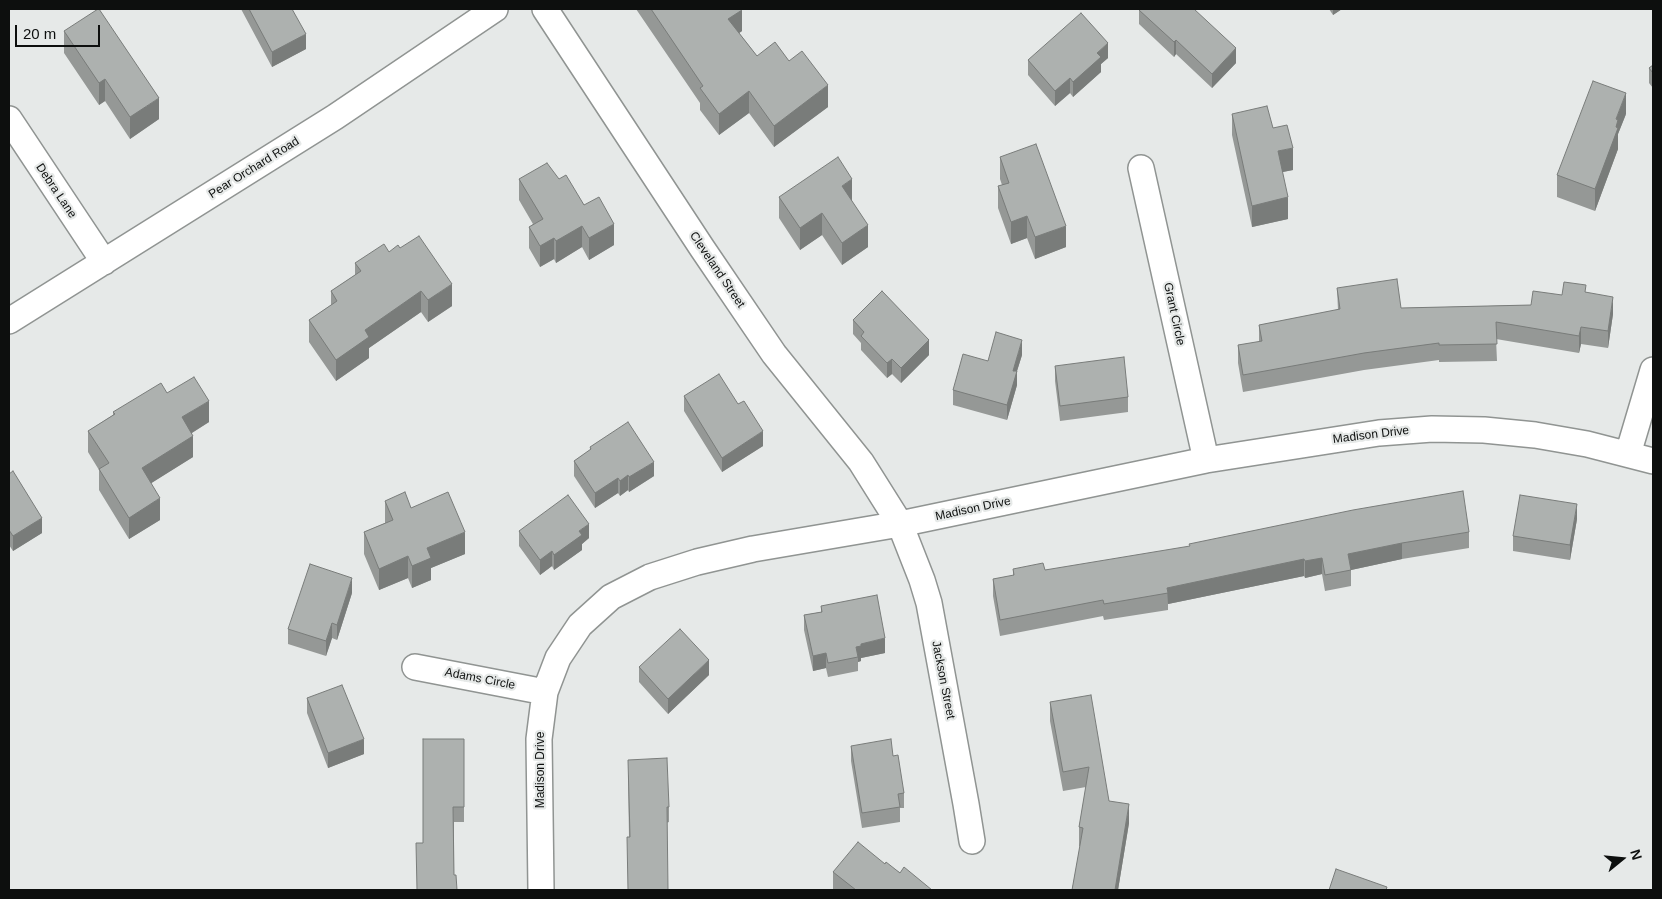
<!DOCTYPE html>
<style>
body{margin:0}
#map{position:relative;width:1662px;height:899px;overflow:hidden;background:#e6e9e8;font-family:Helvetica,sans-serif}
canvas{display:block}
.frame{position:absolute;inset:0;border:10px solid #0d0f0e;pointer-events:none}
.north{position:absolute;left:1597px;top:834px;width:50px;height:50px;-webkit-text-stroke:4px #e6e9e8;paint-order:stroke;rotate:73deg;font-size:14px;font-weight:700;line-height:20px;text-align:center;color:#0d0f0e}
.north::after{content:'';display:block;margin:auto;width:18px;height:22px;background:#0d0f0e;clip-path:polygon(50% 0,100% 100%,50% 72%,0 100%)}
.scale{position:absolute;left:15px;top:25px;width:85px;height:22px;box-sizing:border-box;border:2px solid #0d0f0e;border-top:0;padding-left:6px;font-size:15px;line-height:18px;white-space:nowrap;color:#0d0f0e;-webkit-text-stroke:4px #e6e9e8;paint-order:stroke}
</style>
<div id="map">
<canvas width="1662" height="899"></canvas>
<div class="frame"></div>
<div class="north">N</div>
<div class="scale">20 m</div>
</div>
<script>
const c = document.querySelector('canvas').getContext('2d');
c.lineJoin = 'round';
const toPath = rows => new Path2D(rows.map(r => 'M' + r).join(''));
function stroke(path, color, width, dash) { c.strokeStyle = color; c.lineWidth = width; c.lineCap = dash ? 'butt' : 'round'; c.setLineDash(dash || []); c.stroke(path); }
function fillPath(path, color) { c.fillStyle = color; c.fill(path, 'evenodd'); }
function write(font, color, halo, rows, align = 'center') {
  c.font = font + ' Helvetica,sans-serif'; c.lineWidth = 4.5; c.setLineDash([]); c.textBaseline = 'middle'; c.strokeStyle = halo; c.fillStyle = color; for (const [text, x, y, turn = 0] of rows) {
    c.save(); c.translate(x, y); c.rotate((+turn || 0) * Math.PI / 180); c.textAlign = isNaN(turn) ? turn : align; if (halo) c.strokeText(text, 0, 0); c.fillText(text, 0, 0); c.restore();
  }
}
const minor = toPath([
 [545,9,702,248,774,354,861,462,900,524,922,580,929,603,966,804,972,841],
 [9,119,104,262],
 [1141,168,1206,460],
 [9,321,335,117,495,9],
 [1628,454,1653,370],
 [415,667,545,692],
 [541,890,539,739,545,692,558,658,580,625,611,597,650,577,697,562,753,549,900,524,1206,460,1379,433,1432,429,1484,430,1535,435,1587,444,1653,461]
]);
stroke(minor, '#909492', 28);
stroke(minor, '#fff', 25);
fillPath(toPath([
 [241,9,292,9,306,49,272,67],
 [636,9,741,9,742,31,739,33,757,56,789,61,828,107,774,147,749,113,719,135,700,110,700,103],
 [1329,9,1342,9,1333,15],
 [1139,10,1236,63,1212,88,1176,54,1174,57,1139,24],
 [64,31,159,119,130,139,105,101,99,105,64,53],
 [1108,58,1101,64,1101,72,1073,97,1070,93,1055,106,1028,75,1028,60],
 [1653,65,1653,88,1649,83,1649,68],
 [1232,114,1273,128,1293,170,1282,172,1288,219,1252,227,1232,135],
 [1626,114,1618,134,1618,149,1595,211,1557,197,1557,175],
 [1000,157,1066,247,1035,259,1027,238,1011,244,998,208,998,186,1002,185,1000,179],
 [519,179,559,179,584,205,614,245,589,260,582,247,556,263,554,259,540,267,529,248,529,227,533,224,519,200],
 [779,197,852,201,868,247,842,265,822,235,800,250,779,218],
 [389,252,452,306,428,322,421,312,369,348,369,358,336,381,309,342,309,320,331,305,331,291,355,275,355,263],
 [1337,288,1401,308,1531,305,1562,295,1586,292,1613,314,1608,348,1581,344,1579,353,1496,339,1497,361,1439,362,1439,360,1364,370,1243,392,1238,363,1238,345,1259,342,1259,325,1338,310],
 [853,320,929,355,901,383,892,374,887,378,861,350,861,343,853,334],
 [1022,355,1017,371,1017,385,1007,420,953,405,953,390,988,361],
 [1055,366,1128,397,1128,412,1060,421,1055,381],
 [167,393,209,422,192,433,193,457,151,483,160,520,129,539,99,490,99,470,88,452,88,431,113,415,113,412],
 [684,396,763,446,722,472,684,411],
 [590,447,654,476,629,492,628,490,620,496,618,493,595,508,574,476,574,461,590,450],
 [9,474,42,533,13,551,9,545],
 [385,501,411,508,465,554,431,568,431,580,412,588,408,578,379,590,364,554,364,532,385,523],
 [1577,519,1570,560,1513,551,1513,536],
 [519,531,589,538,582,544,582,550,554,570,552,566,540,575,519,546],
 [1469,532,1469,548,1402,559,1351,570,1351,586,1325,591,1322,574,1305,578,1304,576,1168,604,1168,610,1104,620,1103,616,1000,636,993,596,993,579,1013,576,1013,569,1045,570],
 [352,593,337,640,332,638,326,656,288,644,288,629],
 [821,606,885,653,861,658,861,661,858,662,858,671,828,677,826,668,813,671,804,630,804,615,821,612],
 [639,667,709,675,668,714,639,682],
 [307,698,364,754,328,768,307,713],
 [1050,702,1109,801,1129,823,1118,890,1072,890,1080,846,1079,846,1079,827,1086,787,1063,791,1050,721],
 [464,739,464,822,454,822,454,875,423,843],
 [851,746,893,756,904,793,904,808,900,808,900,822,862,828,851,761],
 [628,775,669,807,669,822,629,837],
 [885,864,932,890,833,890,833,872]
]), '#959896');
fillPath(toPath([
 [1333,9,1342,9,1333,15],
 [742,10,742,31,728,41,728,19],
 [306,34,306,49,272,67,272,52],
 [1176,40,1176,54,1174,57,1174,42],
 [1108,43,1108,58,1101,64,1101,72,1073,97,1073,82,1097,53],
 [1236,48,1236,63,1212,88,1212,74],
 [1070,78,1070,93,1055,106,1055,91],
 [105,79,105,101,99,105,99,83],
 [828,85,828,107,774,147,774,126],
 [749,91,749,113,719,135,719,114],
 [1626,93,1626,114,1618,134,1618,149,1595,211,1595,189,1616,119],
 [159,98,159,119,130,139,130,117],
 [1293,148,1293,170,1278,173,1278,151],
 [852,179,852,201,842,207,842,186],
 [1288,197,1288,219,1252,227,1252,206],
 [822,213,822,235,800,250,800,228],
 [1027,216,1027,238,1011,244,1011,222],
 [614,224,614,245,589,260,589,238],
 [868,225,868,247,842,265,842,243],
 [582,226,582,247,556,263,556,241],
 [1066,226,1066,247,1035,259,1035,237],
 [554,238,554,259,540,267,540,246],
 [452,284,452,306,428,322,428,300],
 [421,291,421,312,369,348,369,358,336,381,336,360,365,330],
 [1613,297,1613,314,1608,348,1608,331],
 [1581,327,1581,344,1579,353,1579,336],
 [929,340,929,355,901,383,901,368],
 [1022,340,1022,355,1017,371,1017,385,1007,420,1007,405,1013,371],
 [892,359,892,374,887,378,887,363],
 [209,401,209,422,182,439,182,417],
 [763,431,763,446,722,472,722,458],
 [193,436,193,457,142,489,142,468],
 [654,462,654,476,629,492,629,477],
 [628,475,628,490,620,496,620,481],
 [618,478,618,493,595,508,595,493],
 [160,498,160,520,129,539,129,518],
 [1577,504,1577,519,1570,560,1570,545],
 [42,518,42,533,13,551,13,536],
 [589,524,589,538,582,544,582,550,554,570,554,555,579,531],
 [465,532,465,554,431,568,431,580,412,588,412,566,427,548],
 [1402,543,1402,559,1351,570,1348,554],
 [552,551,552,566,540,575,540,560],
 [408,556,408,578,379,590,379,569],
 [1322,558,1322,574,1305,578,1305,561],
 [1304,559,1304,576,1168,604,1167,588],
 [352,578,352,593,337,640,337,625],
 [332,623,332,638,326,656,326,641],
 [885,638,885,653,861,658,861,661,858,662,858,657,856,647,861,644],
 [826,653,826,668,813,671,813,656],
 [709,660,709,675,668,714,668,699],
 [364,739,364,754,328,768,328,753],
 [1129,804,1129,823,1118,890,1115,890]
]), '#797c7a');
const building = toPath([
 [98,9,99,9,159,98,130,117,105,79,99,83,64,31,98,9],
 [249,9,292,9,306,34,272,52,249,9],
 [651,9,741,9,742,10,728,19,757,56,775,42,789,61,802,51,828,85,774,126,749,91,719,114,700,88,703,86,651,9],
 [1140,9,1194,9,1236,48,1212,74,1176,40,1174,42,1139,10,1140,9],
 [1081,13,1108,43,1097,53,1101,57,1073,82,1070,78,1055,91,1028,60,1081,13],
 [1653,65,1653,73,1649,68,1653,65],
 [1593,81,1626,93,1616,119,1618,120,1616,127,1618,128,1595,189,1557,175,1593,81],
 [1267,106,1273,128,1287,125,1293,148,1278,151,1288,197,1252,206,1232,114,1267,106],
 [1036,144,1066,226,1035,237,1027,216,1011,222,998,186,1009,183,1000,157,1036,144],
 [838,157,852,179,842,186,868,225,842,243,822,213,800,228,779,197,838,157],
 [547,163,559,179,566,175,584,205,599,197,614,224,589,238,582,226,556,241,554,238,540,246,529,227,543,219,519,179,547,163],
 [419,236,452,284,428,300,421,291,365,330,369,337,336,360,309,320,337,301,331,291,361,271,355,263,384,244,389,252,398,245,400,248,419,236],
 [1397,279,1401,308,1531,305,1533,291,1562,295,1564,282,1586,285,1585,292,1613,297,1608,331,1581,327,1579,336,1496,322,1497,344,1439,345,1439,343,1364,353,1243,375,1238,345,1262,341,1259,325,1340,309,1337,288,1397,279],
 [882,291,929,340,901,368,892,359,887,363,861,336,864,332,853,320,882,291],
 [996,332,1022,340,1013,371,1017,371,1007,405,953,390,963,354,988,361,996,332],
 [1124,357,1128,397,1060,406,1055,366,1124,357],
 [719,374,738,404,744,401,763,431,722,458,684,396,719,374],
 [194,377,209,401,182,417,193,436,142,468,160,498,129,518,99,469,109,463,88,431,115,414,113,412,161,383,167,393,194,377],
 [628,422,654,462,629,477,628,475,620,481,618,478,595,493,574,461,591,449,590,447,628,422],
 [13,471,42,518,13,536,9,530,9,474,13,471],
 [1463,491,1469,532,1402,543,1348,554,1351,570,1325,575,1322,558,1305,561,1304,559,1167,588,1168,593,1104,604,1103,600,1000,620,993,579,1014,575,1013,569,1043,563,1045,570,1190,546,1189,544,1353,510,1463,491],
 [405,492,411,508,448,492,465,532,427,548,431,558,412,566,408,556,379,569,364,532,393,520,385,501,405,492],
 [568,495,589,524,579,531,582,535,554,555,552,551,540,560,519,531,568,495],
 [1520,495,1577,504,1570,545,1513,536,1520,495],
 [310,564,352,578,337,625,332,623,326,641,288,629,310,564],
 [877,595,885,638,861,644,861,646,856,647,858,657,828,663,826,653,813,656,804,615,822,612,821,606,877,595],
 [680,629,709,660,668,699,639,667,680,629],
 [342,685,364,739,328,753,307,698,342,685],
 [1091,695,1109,801,1129,804,1115,890,1072,890,1083,828,1079,827,1089,767,1063,772,1050,702,1091,695],
 [423,739,464,739,464,807,453,807,454,875,456,875,457,890,417,890,416,843,423,843,423,739],
 [891,739,893,756,898,755,904,793,898,794,900,807,862,813,851,746,891,739],
 [667,758,669,807,667,807,668,890,628,890,627,837,630,837,628,760,667,758],
 [858,842,885,864,886,862,900,873,904,867,932,890,856,890,833,872,858,842],
 [1336,869,1387,887,1386,890,1329,890,1336,869]
]);
fillPath(building, '#adb1af');
stroke(building, '#797c7a', 1);
write('12px', '#0d0f0e', '#e6e9e8', [
 ["Pear Orchard Road",254,168,-32],
 ["Debra Lane",56,191,56],
 ["Cleveland Street",717,270,56],
 ["Grant Circle",1174,314,78],
 ["Madison Drive",1371,435,-7],
 ["Madison Drive",973,509,-12],
 ["Adams Circle",480,679,11],
 ["Jackson Street",943,680,79],
 ["Madison Drive",541,770,-90]
]);
</script>
